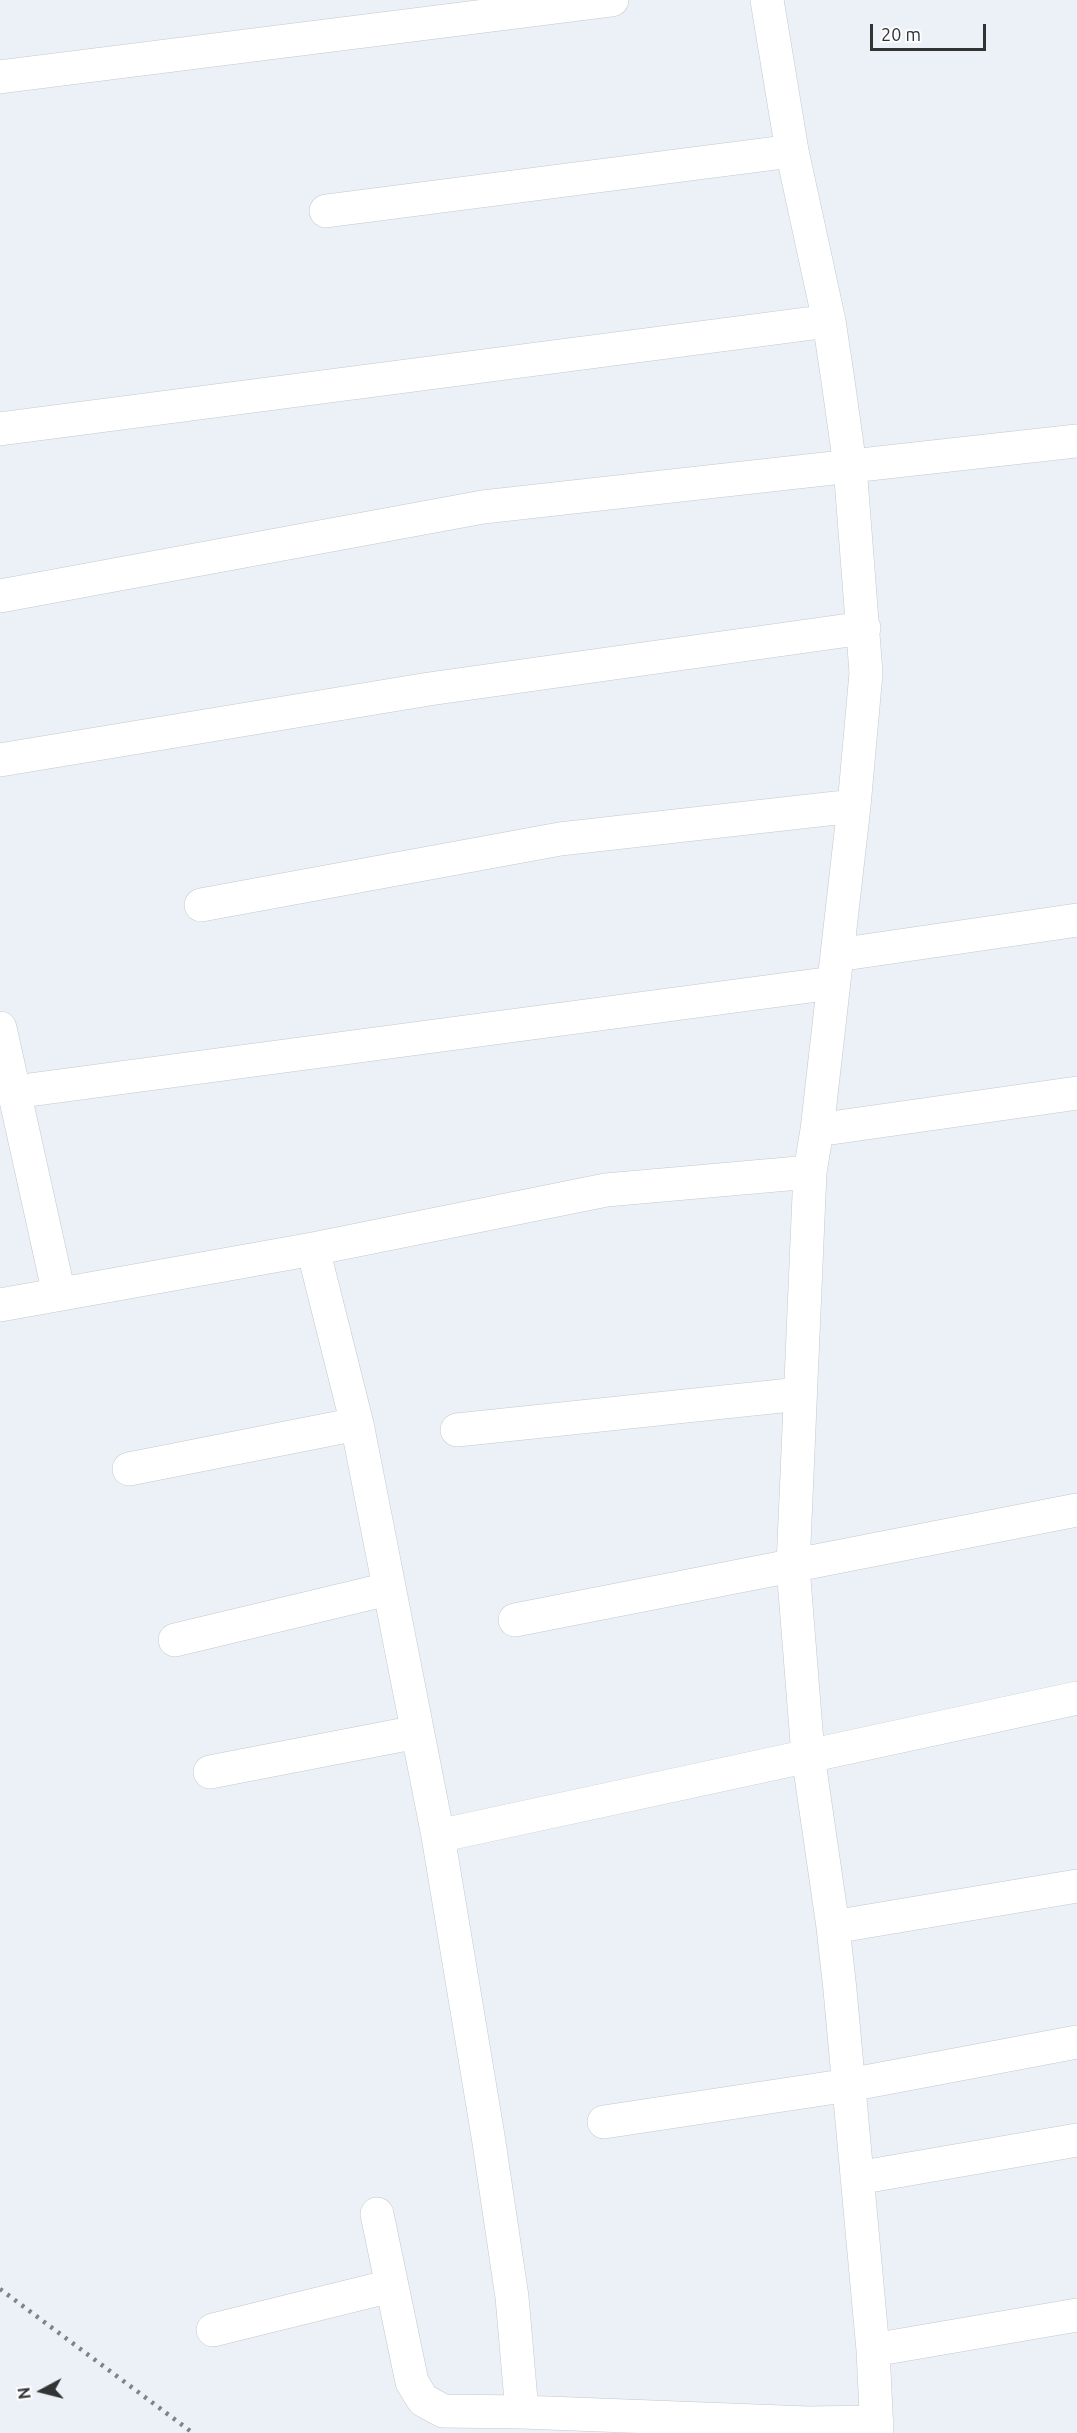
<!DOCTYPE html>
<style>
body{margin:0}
#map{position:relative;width:1077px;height:2433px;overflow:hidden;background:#ebf1f6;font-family:Ubuntu,sans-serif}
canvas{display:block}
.north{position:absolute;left:12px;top:2361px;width:60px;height:60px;-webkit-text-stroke:4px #fcfdfe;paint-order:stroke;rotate:263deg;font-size:16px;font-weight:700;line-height:24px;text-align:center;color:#313335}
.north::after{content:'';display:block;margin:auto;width:21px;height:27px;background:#313335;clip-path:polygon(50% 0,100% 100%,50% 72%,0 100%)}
.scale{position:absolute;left:870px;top:24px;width:116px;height:27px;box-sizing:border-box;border:3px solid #313335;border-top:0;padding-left:8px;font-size:18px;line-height:21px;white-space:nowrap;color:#313335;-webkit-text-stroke:4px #fcfdfe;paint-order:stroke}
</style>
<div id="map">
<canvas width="1077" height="2433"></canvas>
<div class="north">N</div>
<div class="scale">20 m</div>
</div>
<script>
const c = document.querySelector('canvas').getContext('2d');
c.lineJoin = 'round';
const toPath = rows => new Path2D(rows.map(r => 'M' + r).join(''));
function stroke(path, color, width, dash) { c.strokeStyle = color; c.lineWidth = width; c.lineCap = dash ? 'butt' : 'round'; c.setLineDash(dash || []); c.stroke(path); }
const minor = toPath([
 [767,0,792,151,829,321,837,374,850,466,866,673,854,806,817,1130,810,1172,793,1567,808,1755,833,1927,840,1990,873,2350,877,2433],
 [0,77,612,0],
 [326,211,792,151],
 [0,429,829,321],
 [0,596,483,507,1077,441],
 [0,760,429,689,864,628],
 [201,905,560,839,854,806],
 [837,955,1077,920],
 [0,1028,59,1294],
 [14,1092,833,983],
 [817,1130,1077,1093],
 [313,1249,357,1424,438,1836,488,2136,512,2297,522,2412],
 [0,1305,313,1249,606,1190,810,1172],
 [457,1430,800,1394],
 [129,1469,357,1424],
 [515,1620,1077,1510],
 [175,1640,388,1589],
 [210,1772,417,1732],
 [438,1836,1077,1698],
 [833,1927,1077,1886],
 [604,2122,849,2085,1077,2042],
 [857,2178,1077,2140],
 [377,2214,412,2382,423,2400,443,2411,522,2412,808,2423,877,2422],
 [213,2330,391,2286],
 [873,2350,1077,2315]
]);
stroke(minor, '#c3c9ce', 34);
stroke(minor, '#fff', 33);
stroke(toPath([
 [0,2289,193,2433]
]), '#7f8286', 4.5, [3, 6]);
</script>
